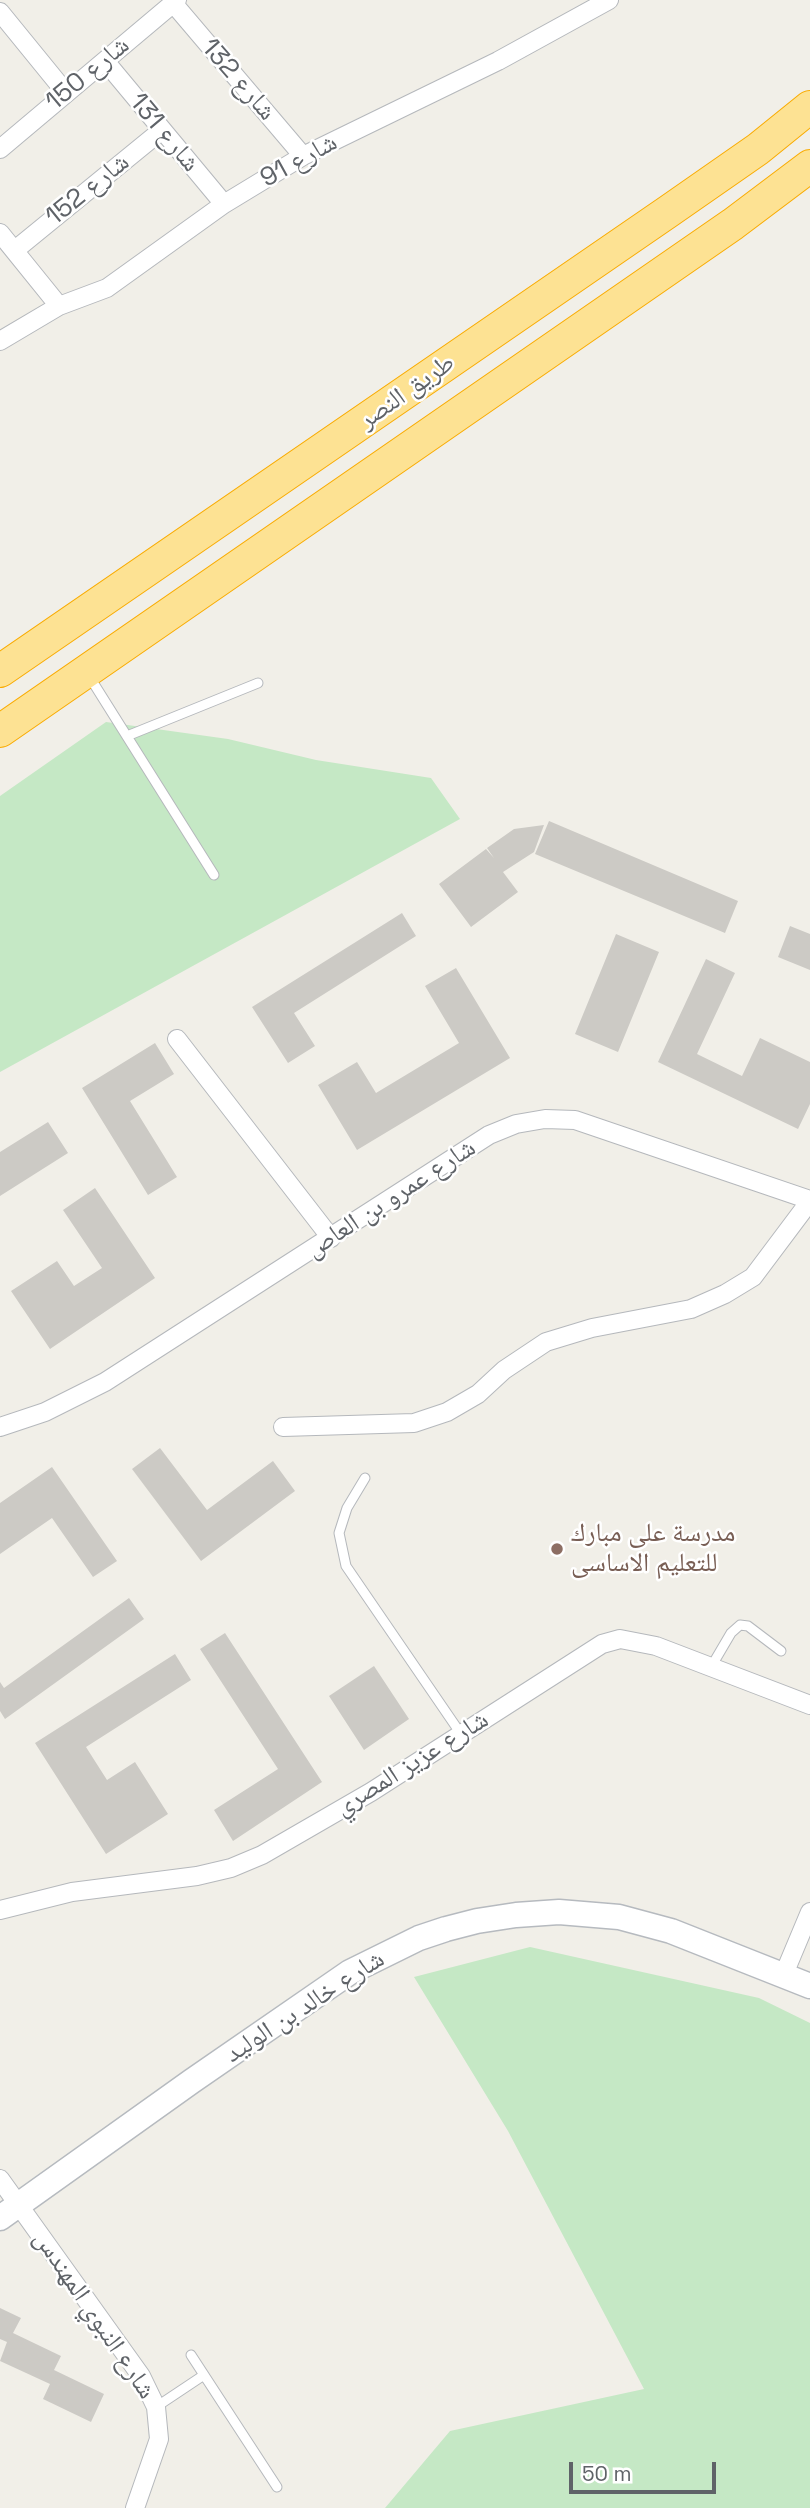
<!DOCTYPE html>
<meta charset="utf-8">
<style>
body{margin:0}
#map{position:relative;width:810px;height:2508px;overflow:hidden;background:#f1efe8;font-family:"Space Grotesk",sans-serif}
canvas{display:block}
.scale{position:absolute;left:569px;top:2462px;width:147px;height:32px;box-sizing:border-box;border:4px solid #5f6368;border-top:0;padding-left:9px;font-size:21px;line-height:24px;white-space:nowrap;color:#5f6368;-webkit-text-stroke:5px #fff;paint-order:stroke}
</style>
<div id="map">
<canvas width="810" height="2508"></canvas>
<div class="scale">50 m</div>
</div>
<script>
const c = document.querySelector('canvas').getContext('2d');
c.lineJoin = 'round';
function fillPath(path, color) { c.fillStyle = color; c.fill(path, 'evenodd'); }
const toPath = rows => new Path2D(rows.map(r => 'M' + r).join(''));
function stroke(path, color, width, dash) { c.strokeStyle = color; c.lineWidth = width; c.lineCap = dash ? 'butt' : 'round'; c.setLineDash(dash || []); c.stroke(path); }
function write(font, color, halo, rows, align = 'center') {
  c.font = font + ' "Space Grotesk","Noto Naskh Arabic",sans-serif'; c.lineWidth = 5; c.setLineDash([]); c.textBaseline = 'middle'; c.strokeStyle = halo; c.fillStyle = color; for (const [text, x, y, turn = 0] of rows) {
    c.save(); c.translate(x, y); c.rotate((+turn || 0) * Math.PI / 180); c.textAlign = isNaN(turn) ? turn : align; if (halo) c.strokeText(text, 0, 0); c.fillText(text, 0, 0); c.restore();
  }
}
fillPath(toPath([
 [106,722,228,739,316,760,431,778,460,819,0,1072,0,796],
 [530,1947,759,1998,810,2023,810,2508,385,2508,450,2431,644,2389,508,2131,414,1977]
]), '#c5e8c5');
fillPath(toPath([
 [549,821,738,901,725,933,535,854],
 [544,825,534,852,503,872,518,892,471,927,439,884,486,849,494,858,487,848,514,829],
 [402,913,416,936,294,1013,315,1046,288,1063,252,1007],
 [790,926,810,934,810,970,778,957],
 [616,934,659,952,618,1052,575,1034],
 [706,959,735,973,697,1054,742,1076,760,1038,810,1062,810,1104,798,1129,658,1062],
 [456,968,510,1058,357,1150,318,1085,357,1062,376,1093,459,1043,425,986],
 [155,1043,174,1074,130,1101,177,1177,148,1195,82,1088],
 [48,1122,68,1153,0,1196,0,1152],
 [95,1188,155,1278,50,1349,11,1291,57,1261,74,1286,102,1268,63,1210],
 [160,1448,207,1510,273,1461,295,1491,201,1561,132,1469],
 [52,1467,117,1561,93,1577,52,1518,0,1554,0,1503],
 [129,1598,144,1619,5,1719,0,1711,0,1682,4,1688],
 [225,1633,322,1782,233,1841,214,1810,278,1769,200,1649],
 [175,1654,191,1680,86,1747,107,1780,135,1762,168,1814,106,1854,35,1743],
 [374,1666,409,1719,364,1750,329,1696],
 [0,2308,21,2318,13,2333,61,2356,54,2370,104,2394,91,2422,43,2399,50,2384,0,2361,7,2342,0,2339]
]), '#cccac5');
const lane = toPath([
 [89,676,214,875],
 [127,736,258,683],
 [365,1478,347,1508,339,1533,346,1566,461,1734],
 [711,1667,731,1633,740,1625,748,1626,781,1651],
 [191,2355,277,2487],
 [156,2407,204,2375]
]);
const street = toPath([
 [173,3,303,156],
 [0,12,66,93],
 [105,61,224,204],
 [0,149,177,0],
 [0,233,59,306],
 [15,250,162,130],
 [0,341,59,306,107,288,224,204,303,156,498,61,609,0],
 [177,1039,331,1238],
 [0,1427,45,1412,105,1382,489,1135,516,1124,545,1119,575,1120,810,1200],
 [283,1427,414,1423,447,1412,478,1394,504,1370,546,1342,592,1328,691,1309,725,1294,753,1277,810,1201],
 [0,1910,72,1892,197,1876,231,1868,262,1855,371,1792,602,1644,620,1639,656,1646,810,1705],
 [784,1974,810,1912],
 [0,2179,141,2376,156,2407,159,2439,135,2508]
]);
const secondary = toPath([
 [0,2218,192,2081,350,1972,419,1938,446,1929,477,1921,516,1915,559,1912,619,1917,671,1931,810,1986]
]);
const highway = toPath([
 [0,671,669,211,758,149,810,107],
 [0,731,733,224,810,166]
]);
stroke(lane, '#b5b8bc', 11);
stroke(street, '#b5b8bc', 20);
stroke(secondary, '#b6babf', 27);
stroke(highway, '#f9ab00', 34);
stroke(lane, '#fff', 9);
stroke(street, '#fff', 18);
stroke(secondary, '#fff', 24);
stroke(highway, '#fde293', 32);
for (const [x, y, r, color] of [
 [557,1549,7,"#8d6e63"]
]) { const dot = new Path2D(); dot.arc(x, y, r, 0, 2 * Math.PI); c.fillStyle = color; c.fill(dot); stroke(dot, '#fff', 2.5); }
write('26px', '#5f6368', '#fff', [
 ["شارع 150",88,74,-40],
 ["شارع 132",238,80,49],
 ["شارع 131",164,133,50],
 ["شارع 91",299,161,-29],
 ["شارع 152",88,190,-39],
 ["طريق النصر",407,392,-35],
 ["شارع عمرو بن العاص",391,1199,-33],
 ["شارع عزيز المصري",412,1764,-32],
 ["شارع خالد بن الوليد",305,2007,-33],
 ["شارع النبوي المهندس",94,2315,56]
]);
write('26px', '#785e54', '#fff', [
 ["مدرسة على مبارك",571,1534],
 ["للتعليم الاساسى",571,1564]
], 'left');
</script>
